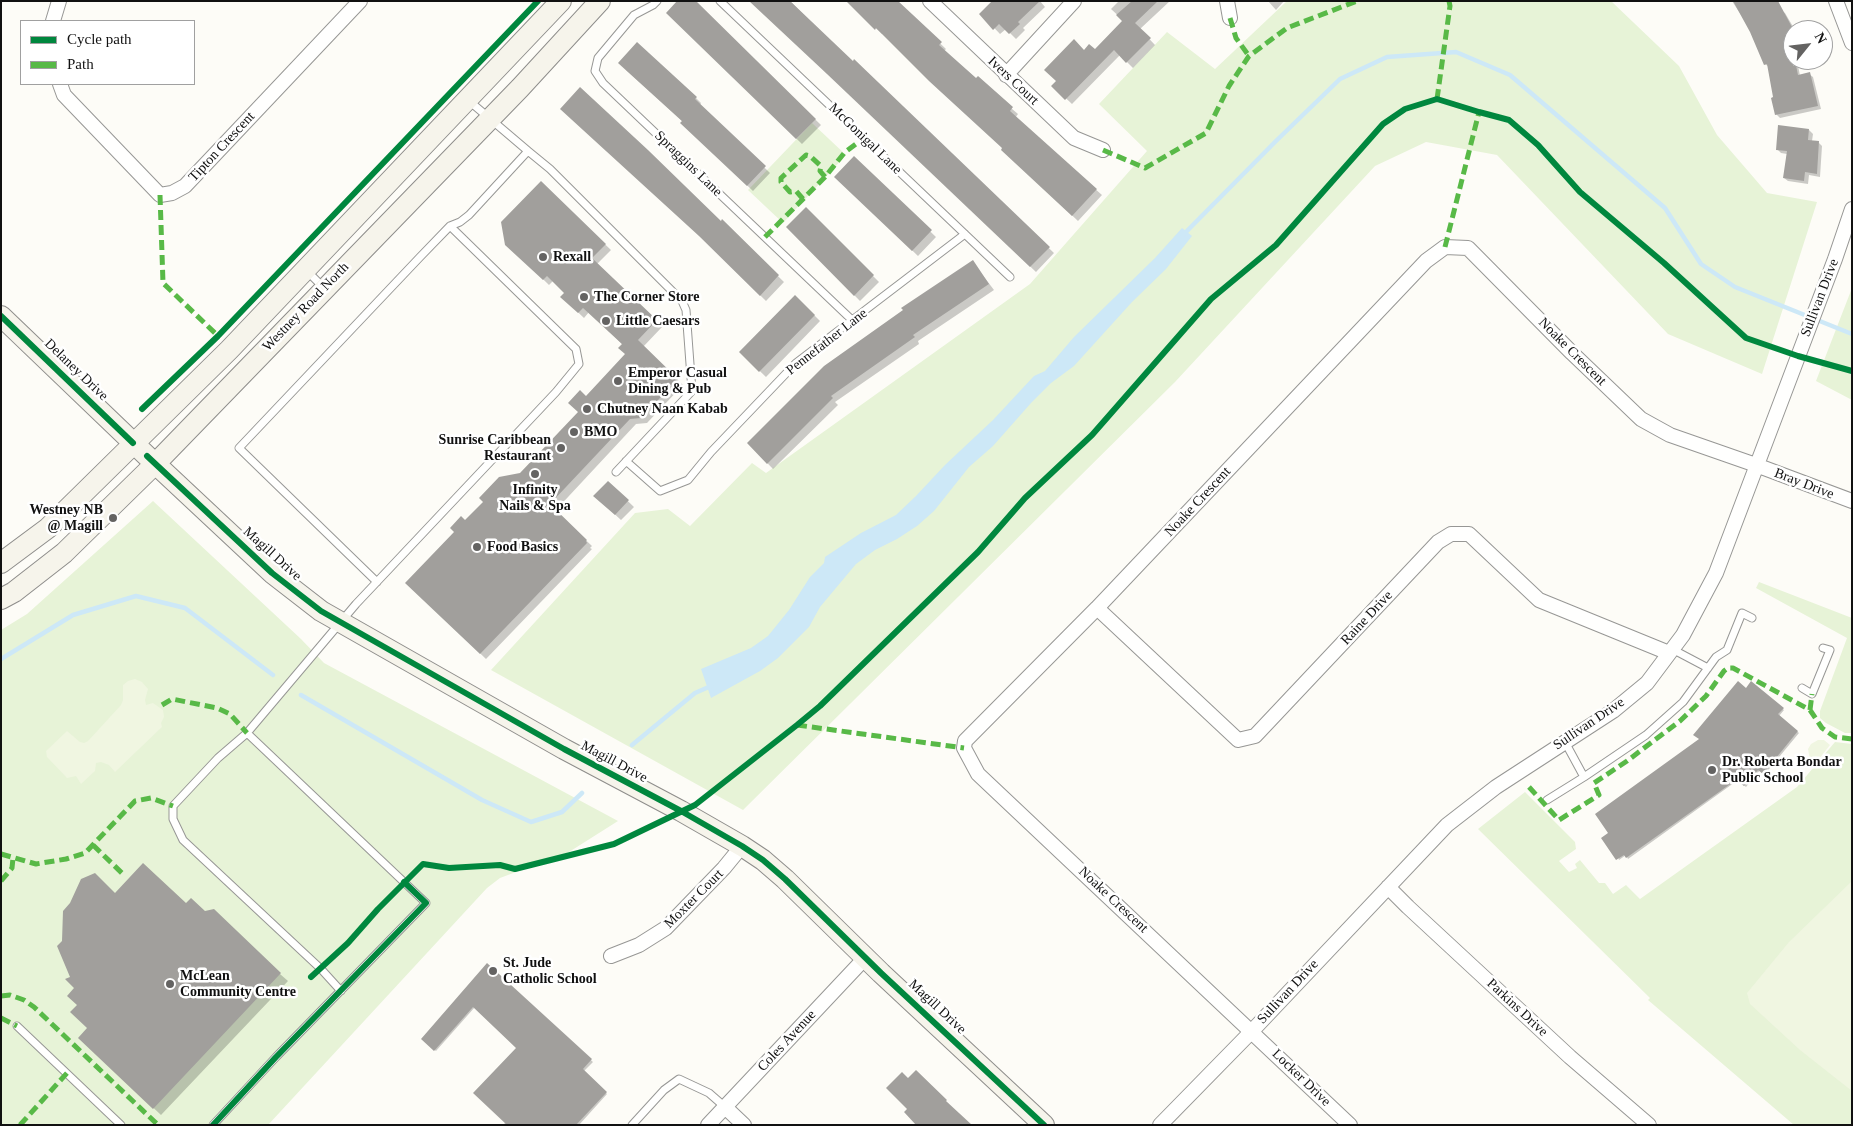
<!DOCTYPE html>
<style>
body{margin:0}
#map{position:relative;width:1853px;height:1126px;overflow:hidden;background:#fdfcf7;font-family:Georgia,serif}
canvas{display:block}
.frame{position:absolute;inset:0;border:2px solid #111;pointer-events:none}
.legend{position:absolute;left:20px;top:20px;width:175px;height:65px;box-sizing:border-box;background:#fff;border:1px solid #a0a0a0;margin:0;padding:6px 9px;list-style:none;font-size:15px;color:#111}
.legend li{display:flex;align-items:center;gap:10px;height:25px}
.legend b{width:25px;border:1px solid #a0a0a0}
.north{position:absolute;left:1783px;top:20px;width:50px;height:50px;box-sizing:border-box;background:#fff;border:1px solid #a0a0a0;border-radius:50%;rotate:61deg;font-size:14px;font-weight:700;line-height:20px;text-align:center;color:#111}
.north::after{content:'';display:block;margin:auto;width:18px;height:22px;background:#646362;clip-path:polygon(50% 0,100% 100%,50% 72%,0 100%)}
</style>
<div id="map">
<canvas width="1853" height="1126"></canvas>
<div class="frame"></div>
<ul class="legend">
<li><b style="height:6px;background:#00873e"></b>Cycle path</li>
<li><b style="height:6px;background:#58b947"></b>Path</li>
</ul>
<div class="north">N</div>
</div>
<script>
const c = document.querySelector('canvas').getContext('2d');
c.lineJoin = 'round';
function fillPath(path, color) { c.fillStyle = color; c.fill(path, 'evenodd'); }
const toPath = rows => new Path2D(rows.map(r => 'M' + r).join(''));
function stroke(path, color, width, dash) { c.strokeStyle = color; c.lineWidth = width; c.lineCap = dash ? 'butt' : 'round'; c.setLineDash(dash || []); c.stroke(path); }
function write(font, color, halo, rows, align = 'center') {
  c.font = font + ' Georgia,serif'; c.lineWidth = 5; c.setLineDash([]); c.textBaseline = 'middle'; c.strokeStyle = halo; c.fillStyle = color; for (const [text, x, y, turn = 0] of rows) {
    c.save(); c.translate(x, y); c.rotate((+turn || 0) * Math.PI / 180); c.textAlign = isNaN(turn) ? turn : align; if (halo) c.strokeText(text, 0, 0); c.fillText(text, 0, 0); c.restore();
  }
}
fillPath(toPath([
 [1287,1,1611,1,1679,66,1717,135,1767,193,1817,202,1762,374,1668,334,1497,155,1426,142,1375,166,1175,382,743,810,491,670,635,513,668,509,690,526,752,463,766,473,1030,284,1147,151,1099,104,1167,32,1215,69],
 [812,123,846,155,783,223,748,190],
 [1852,288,1852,400,1816,381],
 [153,501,301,639,324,663,618,821,569,852,500,878,487,888,268,1125,1,1125,1,630,27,614],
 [1759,582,1852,618,1852,733,1845,733,1826,723,1820,718,1820,711,1847,638,1756,588],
 [1835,742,1852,744,1852,1125,1794,1125,1648,1000,1650,998,1478,829,1525,792,1575,842,1576,849,1559,861,1569,872,1577,868,1575,864,1580,860,1599,883,1605,883,1613,894,1626,885,1640,899,1797,787]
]), '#e7f3d7');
fillPath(toPath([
 [135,679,142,682,148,689,145,700,146,705,153,703,163,710,164,717,161,723,162,727,115,772,109,765,101,762,96,763,95,771,81,784,76,776,67,778,47,757,46,751,67,731,80,742,84,743,88,741,121,705,123,700,123,685,128,681],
 [1818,740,1824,740,1830,745,1815,764,1810,760,1808,749,1811,744],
 [1852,881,1852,1091,1800,1050,1750,1004,1747,993,1789,942]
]), '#f0f6e1');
fillPath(toPath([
 [1182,228,1192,236,1166,269,1132,302,1074,366,1051,383,1031,403,993,446,969,467,934,511,917,526,897,539,875,550,856,564,820,607,809,627,778,658,760,671,711,698,701,669,751,648,768,636,789,610,810,577,824,563,825,557,861,533,896,515,916,496,945,465,993,420,1034,376,1045,371,1074,337,1155,258]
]), '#cde8f7');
fillPath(toPath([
 [694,1,821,125,802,144,668,13],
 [750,1,790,1,853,63,854,61,1054,253,1036,272,835,79],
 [847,1,896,1,946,49,944,51,1018,114,1015,118,1102,195,1078,221,1008,155,1004,148,883,33,882,34],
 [994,1,1040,1,1045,7,1023,28,1025,30,1016,39,1006,29,1000,34,981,14],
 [1119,1,1170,1,1140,29,1155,45,1133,68,1120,55,1072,104,1053,86,1084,51,1095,51,1124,21,1111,9],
 [1268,1,1284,1,1276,10],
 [1732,1,1766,1,1785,13,1795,30,1793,30,1793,60,1797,60,1800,76,1809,74,1813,77,1821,109,1780,118,1776,114,1775,98,1769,67,1765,64,1752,32],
 [625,69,696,98,701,103,700,105,770,173,753,191,682,123,683,122],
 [1809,130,1813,134,1812,141,1818,142,1822,146,1820,177,1809,175,1808,184,1788,181,1784,178,1787,154,1781,153,1777,149],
 [854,158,936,237,918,256,836,177],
 [541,183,611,250,597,264,662,327,643,347,683,385,647,423,636,424,555,511,592,546,590,548,592,549,486,659,407,583,465,522,521,474,580,413,586,397,627,354,623,345,589,312,584,318,562,297,566,293,553,281,549,285,507,244],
 [806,209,879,282,860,301,787,227],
 [722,221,784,282,766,301,706,242],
 [972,261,994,290,918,341,919,344,835,402,838,405,773,469,748,443],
 [795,296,820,321,766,377,740,352],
 [608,482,634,507,621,520,595,496],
 [1752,683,1784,710,1779,716,1799,733,1765,774,1760,770,1746,787,1738,780,1628,859,1626,855,1619,860,1610,833,1701,740],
 [115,894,186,905,280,974,288,981,161,1115,87,1045,88,1028,79,1006,72,978],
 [487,964,593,1062,584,1071,607,1094,579,1125,503,1125,506,1122,518,1048,475,1007,436,1051,422,1039]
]), '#0003');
stroke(toPath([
 [1183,235,1276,141,1340,79,1387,57,1456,52,1510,75,1665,208,1701,264,1735,287,1852,334],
 [1,659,73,615,136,596,185,608,273,675],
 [301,695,482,800,531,822,562,812,582,793],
 [632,745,695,693,711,686]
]), '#cde8f7', 4.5);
fillPath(toPath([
 [677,1,696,1,816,119,796,139,666,13],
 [749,1,790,1,853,61,854,59,1050,247,1030,267,827,74],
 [846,1,898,1,942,42,939,45,976,78,978,76,1013,107,1010,111,1097,189,1072,216,1001,150,1002,148,929,81,876,28,875,30],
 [992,1,1040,1,1018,22,1020,24,1009,34,999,24,993,30,979,14],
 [1132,1,1158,1,1135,23,1151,38,1126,63,1114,50,1065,100,1051,86,1056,81,1044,70,1074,39,1084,50,1089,44,1095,49,1122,21,1116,15],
 [1733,1,1778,1,1793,29,1793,66,1796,65,1798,75,1810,72,1818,106,1775,115,1771,98,1773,97,1767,64,1764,65,1750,32],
 [637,42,697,97,695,99,766,166,747,186,680,123,682,121,618,63],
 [580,87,648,150,721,221,722,219,779,275,760,296,699,236,560,109],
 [1778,125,1809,129,1808,140,1819,141,1817,174,1805,172,1804,181,1783,178,1787,151,1776,150],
 [854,156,932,230,912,251,834,177],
 [541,181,606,244,592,258,657,320,638,340,678,379,641,418,630,419,550,504,587,540,586,541,587,543,480,654,405,583,454,532,450,528,461,516,465,520,483,502,479,498,499,477,520,473,578,412,568,403,580,390,586,396,625,354,618,348,622,344,583,308,578,313,560,297,564,293,547,276,543,280,505,245,501,222],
 [806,207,874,275,854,296,786,227],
 [973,260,989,284,913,335,915,337,831,396,833,398,767,464,747,443,824,366,903,310,901,308],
 [795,295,815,315,759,372,739,352],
 [608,481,629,500,615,515,593,496],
 [1738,681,1746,688,1751,681,1784,708,1778,714,1798,731,1763,774,1758,770,1744,786,1736,780,1626,858,1624,855,1616,860,1601,838,1608,833,1595,814,1699,739,1693,735],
 [143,863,186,903,191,898,205,911,214,909,281,973,153,1109,78,1038,87,1028,70,1012,77,1005,67,996,74,988,65,979,70,977,57,946,62,941,63,911,70,903,81,879,95,873,115,893],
 [487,963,592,1059,583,1069,607,1092,576,1125,507,1125,473,1093,516,1048,473,1007,434,1051,421,1039],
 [916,1070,947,1100,946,1101,972,1125,916,1125,904,1112,907,1109,886,1088,902,1072,908,1078]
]), '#a19f9c');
const lane = toPath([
 [657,1,653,5,634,15,598,58,595,71,603,83,853,321],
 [720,1,1010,277],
 [528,151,550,169,682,301,686,310,692,391,616,472],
 [307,271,324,288],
 [626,461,660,491,688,480,711,452,796,363,965,234],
 [377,582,239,448,420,257,450,226,460,222,469,215,528,151,468,100],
 [1672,649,1708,668],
 [1802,688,1812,694,1830,650,1823,648],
 [1584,777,1646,735,1683,702,1716,657,1727,650,1742,613,1752,618],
 [1547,800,1584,777,1565,742],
 [341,991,321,969,183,840,173,819,173,806,218,758,247,733,356,604,556,392,579,364,576,349,450,226],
 [17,1026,121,1125],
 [213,1125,276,1057,426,903,247,733],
 [632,1125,664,1090,679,1079,709,1093,725,1107]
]);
const street = toPath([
 [930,1,1074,138,1103,150],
 [1227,1,1230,18],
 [1836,1,1852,43],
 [53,21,59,1],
 [1006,75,1074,1],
 [60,84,64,95,160,195,172,193,185,186,360,1],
 [1097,608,1238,740,1255,736,1438,542,1451,534,1469,534,1539,600,1669,653],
 [1388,887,1408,907,1570,1057,1649,1125],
 [611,956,639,945,666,928,724,868,742,846],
 [725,1107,744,1125],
 [708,1125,866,957],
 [1160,1125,1252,1031,1447,825,1496,787,1613,711,1647,683,1683,635,1716,573,1835,259,1852,209],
 [1350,1125,978,774,964,748,965,741,1097,608,1426,261,1445,247,1468,248,1572,353,1641,419,1670,435,1756,465,1852,501]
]);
const secondary = toPath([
 [1,316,147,456,272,573,321,611,564,749,681,811,742,846,763,860,785,879,881,973,1044,1125],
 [1,563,48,528,229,350,561,1],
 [1,599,14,592,64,553,156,463,520,88,600,1]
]);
stroke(lane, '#979795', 9);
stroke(street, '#979795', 16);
stroke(secondary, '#8e8d8b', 22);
stroke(lane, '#fffffe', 7);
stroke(street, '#fffffe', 14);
stroke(secondary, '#f6f4eb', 20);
stroke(toPath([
 [1230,18,1236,38,1249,56],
 [1437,99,1450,6,1449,1],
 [1103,150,1145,168,1206,133,1229,86,1249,56,1287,28,1357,1],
 [160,195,163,283,218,336],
 [803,199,796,191,790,192,781,182,781,178,806,155,810,156,821,166,820,171,825,177],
 [765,237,825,177,845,152,864,138],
 [1445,247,1479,112],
 [162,705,172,699,217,708,230,714,247,733],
 [1810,710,1812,694],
 [797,725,964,748],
 [1529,787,1559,820,1599,795,1594,783,1627,761,1680,721,1706,696,1724,671,1728,668,1733,668,1810,710,1822,728,1835,737,1852,739],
 [93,845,125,876],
 [1,854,36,864,66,859,85,853,135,801,151,798,173,806],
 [1,881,12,868,13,858],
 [1,996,10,995,24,1000,34,1007,158,1125],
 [1,1018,17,1026],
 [20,1125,67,1073]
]), '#58b947', 5, [10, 5]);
stroke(toPath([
 [1,316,133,443],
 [142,409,218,336,538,1],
 [147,456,272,573,321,611,564,749,681,811,742,846,763,860,785,879,881,973,1044,1125],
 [311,977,348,943,378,909,423,864,449,868,500,865,515,869,614,844,695,805,797,725,820,706,978,552,1025,498,1092,435,1211,299,1276,245,1383,124,1405,109,1437,99,1479,112,1509,120,1538,145,1580,192,1664,263,1746,338,1798,356,1852,371],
 [213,1125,276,1057,426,903,404,882]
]), '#00873e', 6);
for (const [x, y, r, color] of [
 [543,257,5,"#646362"],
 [584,297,5,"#646362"],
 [606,321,5,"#646362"],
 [618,381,5,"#646362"],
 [587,409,5,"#646362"],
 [574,432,5,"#646362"],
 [561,448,5,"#646362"],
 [535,474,5,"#646362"],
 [113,518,5,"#646362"],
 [477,547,5,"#646362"],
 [1712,770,5,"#646362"],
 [493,971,5,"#646362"],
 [170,984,5,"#646362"]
]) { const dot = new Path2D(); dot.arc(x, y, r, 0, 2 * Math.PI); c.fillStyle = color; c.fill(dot); stroke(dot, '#fff', 2); }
write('14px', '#111', '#fff', [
 ["Ivers Court",1013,81,43],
 ["McGonigal Lane",865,139,44],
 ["Tipton Crescent",222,147,-47],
 ["Spraggins Lane",688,164,44],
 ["Sullivan Drive",1820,298,-69],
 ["Westney Road North",306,307,-46],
 ["Pennefather Lane",827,342,-38],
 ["Noake Crescent",1572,352,45],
 ["Delaney Drive",76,370,44],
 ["Bray Drive",1804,484,21],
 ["Noake Crescent",1198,502,-47],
 ["Magill Drive",272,554,42],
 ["Raine Drive",1367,618,-47],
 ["Sullivan Drive",1589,724,-34],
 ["Magill Drive",614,762,28],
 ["Moxter Court",694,899,-45],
 ["Noake Crescent",1113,900,43],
 ["Sullivan Drive",1288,992,-47],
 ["Magill Drive",937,1007,43],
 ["Parkins Drive",1517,1008,43],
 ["Coles Avenue",787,1041,-47],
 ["Locker Drive",1301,1078,44]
]);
write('bold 14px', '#111', '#fff', [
 ["Rexall",553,257],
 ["The Corner Store",594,297],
 ["Little Caesars",616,321],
 ["Emperor Casual",628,373],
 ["Dining & Pub",628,389],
 ["Chutney Naan Kabab",597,409],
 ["BMO",584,432],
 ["Sunrise Caribbean",551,440,"right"],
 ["Restaurant",551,456,"right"],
 ["Infinity",535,490,"center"],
 ["Nails & Spa",535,506,"center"],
 ["Westney NB",103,510,"right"],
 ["@ Magill",103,526,"right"],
 ["Food Basics",487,547],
 ["Dr. Roberta Bondar",1722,762],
 ["Public School",1722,778],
 ["St. Jude",503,963],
 ["Catholic School",503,979],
 ["McLean",180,976],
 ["Community Centre",180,992]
], 'left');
</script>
